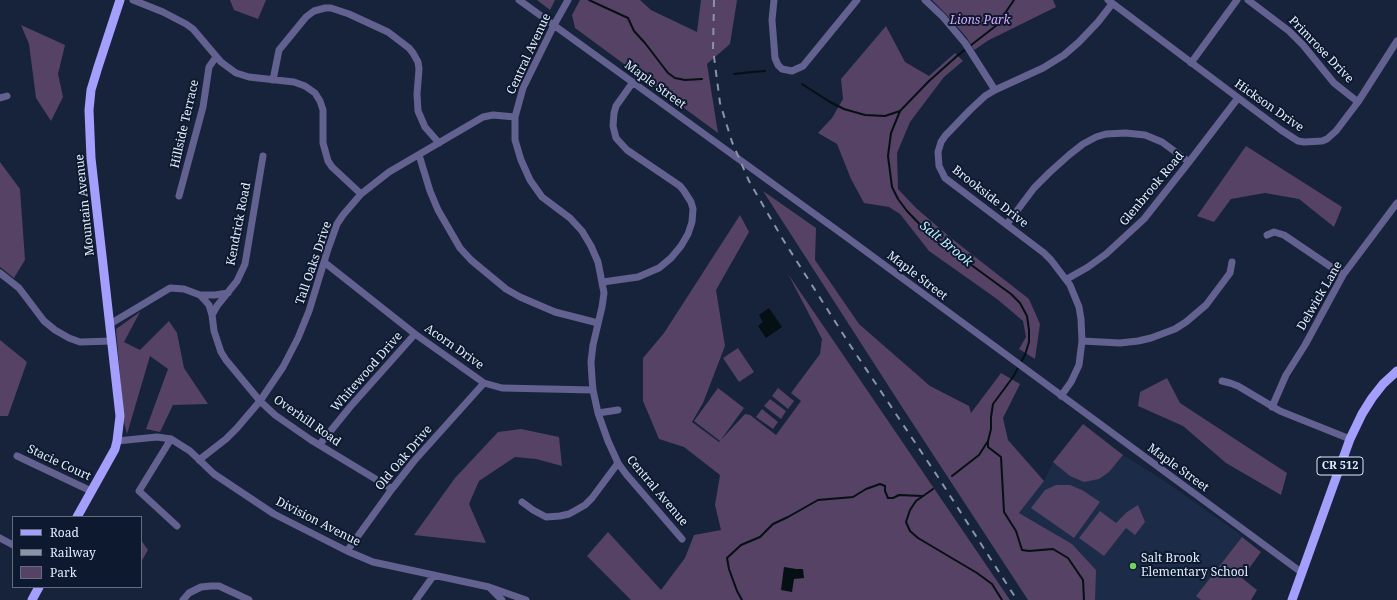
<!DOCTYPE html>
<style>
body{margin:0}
#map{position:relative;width:1397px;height:600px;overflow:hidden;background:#16233a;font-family:"Noto Serif",serif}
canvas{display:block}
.legend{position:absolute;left:12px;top:516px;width:130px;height:72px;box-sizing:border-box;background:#0d192f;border:1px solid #636d81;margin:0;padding:5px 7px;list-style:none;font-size:12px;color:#e3ecfc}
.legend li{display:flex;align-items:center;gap:8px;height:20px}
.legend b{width:20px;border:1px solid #636d81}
</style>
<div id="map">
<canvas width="1397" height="600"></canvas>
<ul class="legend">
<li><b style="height:5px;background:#a49efd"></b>Road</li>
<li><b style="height:5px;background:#8994a7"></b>Railway</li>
<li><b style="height:11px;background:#554264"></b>Park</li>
</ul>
</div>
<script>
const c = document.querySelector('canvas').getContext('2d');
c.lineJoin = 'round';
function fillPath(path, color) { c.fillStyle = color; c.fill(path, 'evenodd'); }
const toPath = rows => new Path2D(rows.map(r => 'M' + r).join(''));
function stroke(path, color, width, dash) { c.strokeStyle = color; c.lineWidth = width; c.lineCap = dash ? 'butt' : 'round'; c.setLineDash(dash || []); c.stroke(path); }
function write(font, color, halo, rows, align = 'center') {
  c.font = font + ' "Noto Serif",serif'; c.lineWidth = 4; c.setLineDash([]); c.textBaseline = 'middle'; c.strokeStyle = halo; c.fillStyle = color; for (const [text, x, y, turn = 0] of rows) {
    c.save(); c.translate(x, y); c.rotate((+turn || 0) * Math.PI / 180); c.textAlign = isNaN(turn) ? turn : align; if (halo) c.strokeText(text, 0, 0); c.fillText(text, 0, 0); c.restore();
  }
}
fillPath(toPath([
 [1083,424,1123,455,1160,478,1237,532,1242,537,1196,596,1201,600,1095,600,1095,569,1072,544,1019,513,1044,481,1053,462]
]), '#1c2c48');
fillPath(toPath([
 [230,0,266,0,258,19,234,10],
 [537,0,555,0,550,10],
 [580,0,640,0,651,10,697,32,701,0,737,0,730,44,707,64,718,133,575,28,572,15],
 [932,0,1053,0,1056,7,989,40,974,50,967,38,947,15],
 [21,25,65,45,58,74,63,97,51,121,36,98,29,44],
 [886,26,905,62,929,76,955,53,963,61,944,77,910,122,897,153,898,189,916,208,951,238,1029,299,1040,324,1035,359,1019,349,1026,337,1023,321,997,299,929,251,900,214,889,207,864,203,851,179,837,144,818,133,832,118,843,99,841,79],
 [1246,146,1342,207,1334,227,1299,199,1265,193,1231,199,1214,222,1197,216],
 [0,162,20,189,25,260,14,278,0,267],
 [763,191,816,228,815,260,859,324,930,386,969,406,971,413,1001,373,1020,384,1003,418,1008,440,1044,481,1019,513,1072,544,1096,570,1095,600,1028,600,902,407],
 [740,215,749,232,716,290,725,346,703,403,692,422,719,442,745,414,750,415,776,435,801,401,791,393,820,354,822,339,788,274,1010,600,631,600,587,556,608,532,661,590,685,558,694,535,721,530,715,505,720,475,684,447,659,439,643,401,643,358,664,333],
 [140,312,124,342,140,350,169,321,177,333,184,368,208,404,173,405,160,432,146,429,168,369,150,356,127,434,124,422,116,329],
 [0,340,27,362,8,416,0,416],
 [738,348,754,372,739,382,723,358],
 [1167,378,1180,403,1287,473,1281,495,1226,463,1183,426,1138,406,1140,392],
 [718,388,744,408,720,441,694,421],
 [778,388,794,401,788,409,772,396],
 [770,399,786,411,781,419,764,406],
 [762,409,778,422,773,429,756,417],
 [1083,424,1123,455,1109,472,1099,479,1084,482,1070,476,1053,462],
 [521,429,559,437,562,466,536,459,515,457,479,481,469,504,486,543,414,535,455,478,498,432],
 [1056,485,1070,485,1082,490,1100,502,1074,538,1031,508,1045,490],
 [1138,505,1145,522,1135,535,1126,528,1104,556,1079,538,1100,511,1116,523,1127,512],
 [1242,537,1261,552,1242,578,1257,590,1251,600,1201,600,1196,596],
 [141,540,148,550,141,562]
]), '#554264');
fillPath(toPath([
 [769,308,782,327,766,338,758,326,763,322,759,315],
 [784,567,796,569,803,569,804,578,794,579,792,592,781,590]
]), '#041013');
stroke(toPath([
 [589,0,628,18,634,31,645,43,668,73,675,78,685,80,702,79],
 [734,74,752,72,765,71],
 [802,84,830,102,844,109,865,115,885,116,900,111],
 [988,442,988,447,1001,457,1004,512,1016,531,1022,550,1029,551,1053,549,1068,558,1083,580,1084,600],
 [952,476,979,455,988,441,991,429,991,417,993,404,1013,377,1025,355,1029,342,1029,330,1027,316,1020,303,1011,294,929,234,907,211,898,199,892,187,888,156,891,133,900,111,929,81,957,56,997,25,1014,0],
 [933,489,916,501,910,510,906,522,910,531,918,538,977,573,992,584,1002,600],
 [742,600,737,591,729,569,727,558,741,545,760,537,773,524,788,517,818,500,853,497,866,489,880,484,885,486,885,491,888,498,893,498,899,495,922,496]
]), '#041013', 2);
stroke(toPath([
 [133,0,163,12,186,24,193,29,221,62,236,73,249,77,294,82,305,86,315,93,320,101,323,110,323,143,328,161,332,167,361,194],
 [519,0,845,236,1301,572],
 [568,0,554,25,523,88,515,117,515,140,521,160,530,180,542,197,570,218,582,231,591,246,598,262,604,293,602,307,593,345,591,362,592,378,593,390,598,413,608,441,618,463,626,474,682,539],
 [774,0,772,20,775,58,778,65,782,69,792,71,803,66,857,0],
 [925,0,943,17,965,43,995,90],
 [1108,0,1281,130,1298,141,1304,142,1322,141,1327,139,1336,131,1358,102,1397,41],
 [1248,0,1289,31,1303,45,1334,83,1358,102],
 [1191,63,1237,0],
 [273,80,279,50,306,17,314,11,325,8,331,8,349,14,388,32,409,48,413,53,418,62,419,69,417,94,418,111,425,127,439,143],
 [0,98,7,96],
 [419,155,430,191,438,210,460,248,471,260,506,289,520,297,555,312,598,323],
 [179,196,203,107,209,67,216,57],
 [1007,224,1034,188,1050,172,1069,155,1083,144,1096,137,1106,134,1126,133,1145,135,1162,142,1189,162],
 [1267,235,1274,232,1284,235,1343,275],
 [324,262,415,334,484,383,502,388,593,390],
 [0,273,19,288,44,321,55,330,69,338,80,342,112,341],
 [1067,279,1088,267,1106,254,1144,219,1189,162,1238,98],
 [603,282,638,277,659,268,671,258,681,246,688,234,692,222,693,209,691,202,684,191,680,186,627,150,616,138,613,126,614,113,616,106,633,82],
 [200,295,215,295,228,293],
 [212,315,217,306,237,281,245,264,263,156],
 [110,324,170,288,184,289,200,295,209,305,212,315,214,331,221,352,226,360,260,401,275,415,311,440,392,489],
 [1082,341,1120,343,1138,341,1151,338,1175,329,1186,322,1206,305,1230,273,1232,262],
 [1222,381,1230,383,1238,386,1280,411,1350,439],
 [1061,396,1071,382,1079,365,1082,341,1081,319,1079,307,1070,285,1051,260,1044,253,945,178,939,166,938,152,941,142,945,136,970,110,985,96,995,90,1043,68,1064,55,1079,42,1098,22,1112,4],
 [1272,407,1286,375,1305,345,1343,275,1397,203],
 [598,413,618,410],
 [171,439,139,491,177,526],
 [117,441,157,437,171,439,190,451,214,474,274,514,347,551,373,562,489,587,526,600],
 [320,444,350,407,415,334],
 [17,456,91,491],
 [199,460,226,439,237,428,260,401,283,367,298,338,309,311,328,249,337,224,343,215,361,194,389,172,483,117,493,115,515,117],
 [522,502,533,510,546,517,560,516,569,514,585,505,592,498,618,463],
 [0,538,13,545],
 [347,551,392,489,414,461,484,383],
 [491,589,502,600],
 [183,600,189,593,201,587,211,586,219,586,249,600],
 [416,600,434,575]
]), '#63618f', 7);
stroke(toPath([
 [77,517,115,449,117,441,120,416,91,158,89,110,91,90,98,67,120,0],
 [32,600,39,587],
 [1292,600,1350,439,1362,414,1372,398,1383,384,1397,371]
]), '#a49efd', 9);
stroke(toPath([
 [714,0,713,49,720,103,732,142,749,181,782,238,850,345,938,477,1017,600]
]), '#8994a7', 2, [7, 7]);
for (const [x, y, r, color] of [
 [1133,566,4,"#72d25d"]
]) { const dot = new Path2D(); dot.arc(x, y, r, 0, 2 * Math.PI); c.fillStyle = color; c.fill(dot); stroke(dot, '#0d192f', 1.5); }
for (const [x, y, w] of [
 [1340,466,46]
]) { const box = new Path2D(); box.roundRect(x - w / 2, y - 9, w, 18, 3); c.fillStyle = '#0d192f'; c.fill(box); stroke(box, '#e3ecfc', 1); }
write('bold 11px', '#e3ecfc', null, [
 ["CR 512",1340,466]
]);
write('italic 12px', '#daa7ff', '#0d192f', [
 ["Lions Park",980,21]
]);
write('12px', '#e3ecfc', '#0d192f', [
 ["Primrose Drive",1321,50,46],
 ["Central Avenue",529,54,-65],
 ["Maple Street",655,85,36],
 ["Hickson Drive",1269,106,35],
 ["Hillside Terrace",185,124,-77],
 ["Glenbrook Road",1152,189,-50],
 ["Brookside Drive",990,197,38],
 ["Mountain Avenue",85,205,-96],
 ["Kendrick Road",239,224,-79],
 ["Tall Oaks Drive",314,263,-71],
 ["Maple Street",917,276,37],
 ["Delwick Lane",1320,296,-60],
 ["Acorn Drive",454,347,35],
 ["Whitewood Drive",367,372,-49],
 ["Overhill Road",307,421,35],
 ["Old Oak Drive",404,458,-50],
 ["Stacie Court",59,463,25],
 ["Maple Street",1178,468,36],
 ["Central Avenue",657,491,50],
 ["Division Avenue",318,522,27]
]);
write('12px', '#e3ecfc', '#0d192f', [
 ["Salt Brook",1141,559],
 ["Elementary School",1141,573]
], 'left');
write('italic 13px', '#bcedf8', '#0d192f', [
 ["Salt Brook",946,244,39]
]);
</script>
